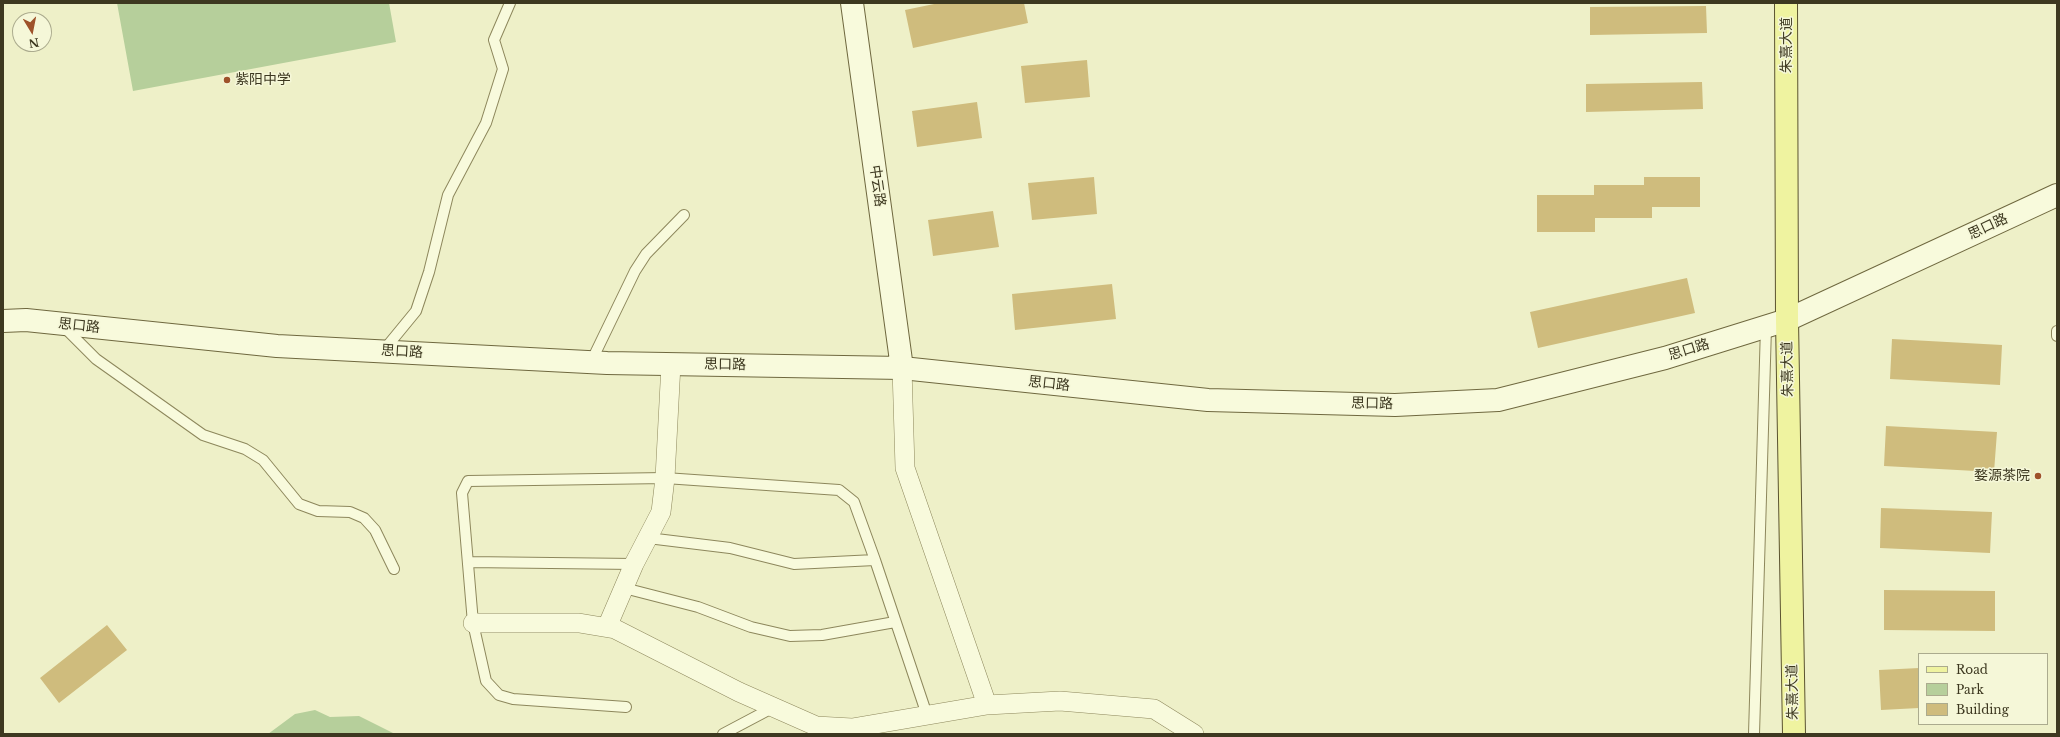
<!DOCTYPE html>
<meta charset="utf-8">
<style>
body{margin:0}
#map{position:relative;width:2060px;height:737px;overflow:hidden;background:#eef0c8;font-family:"Libre Baskerville",serif}
canvas{display:block}
.frame{position:absolute;inset:0;border:4px solid #3d3820;pointer-events:none}
.legend{position:absolute;left:1918px;top:653px;width:130px;height:72px;box-sizing:border-box;background:#f5f7d8;border:1px solid #abab8e;margin:0;padding:5px 7px;list-style:none;font-size:12px;color:#3d3820}
.legend li{display:flex;align-items:center;gap:8px;height:20px}
.legend b{width:20px;border:1px solid #abab8e}
.north{position:absolute;left:12px;top:12px;width:40px;height:40px;box-sizing:border-box;background:#f5f7d8;border:1px solid #abab8e;border-radius:50%;rotate:170deg;font-size:11px;font-weight:700;line-height:16px;text-align:center;color:#3d3820}
.north::after{content:'';display:block;margin:auto;width:14px;height:18px;background:#9e522a;clip-path:polygon(50% 0,100% 100%,50% 72%,0 100%)}
</style>
<div id="map">
<canvas width="2060" height="737"></canvas>
<div class="frame"></div>
<ul class="legend">
<li><b style="height:5px;background:#eff3a0"></b>Road</li>
<li><b style="height:11px;background:#b6cf9b"></b>Park</li>
<li><b style="height:11px;background:#cfbc7d"></b>Building</li>
</ul>
<div class="north">N</div>
</div>
<script>
const c = document.querySelector('canvas').getContext('2d');
c.lineJoin = 'round';
function fillPath(path, color) { c.fillStyle = color; c.fill(path, 'evenodd'); }
const toPath = rows => new Path2D(rows.map(r => 'M' + r).join(''));
function stroke(path, color, width, dash) { c.strokeStyle = color; c.lineWidth = width; c.lineCap = dash ? 'butt' : 'round'; c.setLineDash(dash || []); c.stroke(path); }
function write(font, color, halo, rows, align = 'center') {
  c.font = font + ' "Libre Baskerville","Noto Sans SC",serif'; c.lineWidth = 3; c.setLineDash([]); c.textBaseline = 'middle'; c.strokeStyle = halo; c.fillStyle = color; for (const [text, x, y, turn = 0] of rows) {
    c.save(); c.translate(x, y); c.rotate((+turn || 0) * Math.PI / 180); c.textAlign = isNaN(turn) ? turn : align; if (halo) c.strokeText(text, 0, 0); c.fillText(text, 0, 0); c.restore();
  }
}
fillPath(toPath([
 [117,3,389,3,396,42,133,91],
 [315,710,330,717,359,716,395,734,268,734,295,714]
]), '#b6cf9b');
fillPath(toPath([
 [939,3,1024,3,1028,23,913,48,905,10],
 [1706,6,1707,33,1590,35,1590,7],
 [1087,60,1090,97,1025,103,1021,66],
 [1702,82,1703,109,1586,112,1586,84],
 [977,102,982,138,917,147,912,111],
 [1094,177,1097,214,1032,220,1028,183],
 [1644,177,1700,177,1700,207,1652,207,1652,218,1595,218,1595,232,1537,232,1537,195,1594,195,1594,185,1644,185],
 [993,211,999,247,933,256,928,220],
 [1687,278,1695,313,1538,348,1530,312],
 [1112,284,1116,319,1015,330,1012,294],
 [1892,339,2002,345,2000,385,1890,379],
 [1886,426,1997,432,1994,472,1884,466],
 [1881,508,1992,512,1990,553,1880,548],
 [1884,590,1995,591,1995,631,1884,630],
 [107,625,127,650,59,703,40,678],
 [1919,668,1919,708,1881,710,1879,670]
]), '#cfbc7d');
const lane = toPath([
 [64,327,96,359,203,435,245,449,263,460,299,504,318,511,350,512,364,518,375,530,394,569],
 [2057,331,2057,336],
 [384,350,416,311,429,272,448,195,486,123,503,69,494,40,510,3],
 [591,362,635,271,646,254,684,215],
 [648,538,730,548,794,564,875,560],
 [468,562,634,564],
 [624,588,698,607,751,627,790,636,822,635,895,622],
 [626,707,513,699,499,695,486,681,473,623,462,493,468,481,665,478,839,490,854,502,875,560,927,715],
 [723,734,774,707],
 [1754,734,1766,327]
]);
const street = toPath([
 [902,368,905,468,987,705,1060,701,1154,709,1194,734],
 [473,623,579,623,615,629,739,692,816,726,852,728,987,705],
 [607,627,634,564,661,512,665,478,671,364]
]);
const secondary = toPath([
 [852,3,902,368],
 [3,321,26,320,277,346,607,363,902,368,1208,400,1395,405,1498,400,1665,358,1787,320,2057,195]
]);
const primary = toPath([
 [1786,3,1787,320,1794,734]
]);
stroke(lane, '#8d875c', 12);
stroke(street, '#8d875c', 20);
stroke(secondary, '#6f683f', 24);
stroke(primary, '#5b5330', 24);
stroke(lane, '#f8fadc', 10);
stroke(street, '#f8fadc', 19);
stroke(secondary, '#f8fadc', 22);
stroke(primary, '#eff3a0', 22);
for (const [x, y, r, color] of [
 [227,80,4,"#9e522a"],
 [2038,476,4,"#9e522a"]
]) { const dot = new Path2D(); dot.arc(x, y, r, 0, 2 * Math.PI); c.fillStyle = color; c.fill(dot); stroke(dot, '#f5f7d8', 1.5); }
write('14px', '#3d3820', '#f5f7d8', [
 ["朱熹大道",1787,45,-90],
 ["中云路",877,186,82],
 ["思口路",1988,227,-25],
 ["思口路",79,326,6],
 ["思口路",1689,350,-17],
 ["思口路",402,352,3],
 ["思口路",725,365,1],
 ["朱熹大道",1788,369,-91],
 ["思口路",1049,384,6],
 ["思口路",1372,404,1],
 ["朱熹大道",1793,692,-91]
]);
write('14px', '#3d3820', '#f5f7d8', [
 ["紫阳中学",235,80],
 ["婺源茶院",2030,476,"right"]
], 'left');
</script>
